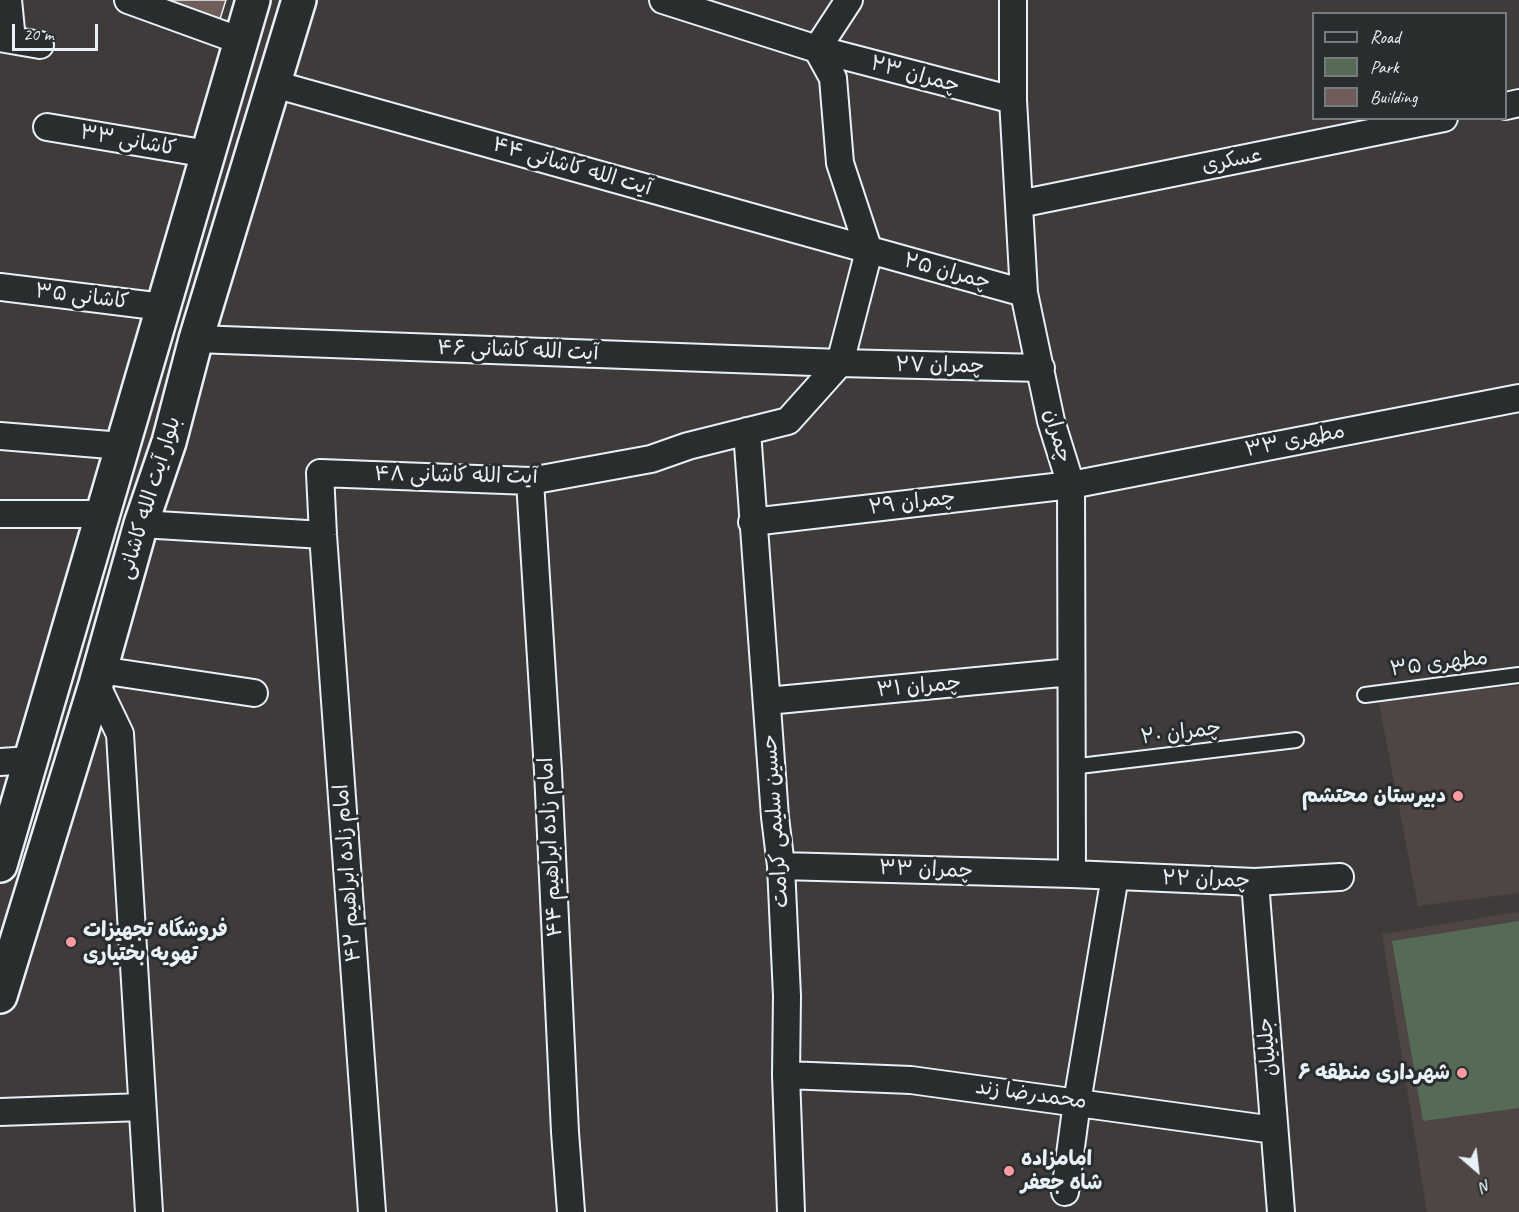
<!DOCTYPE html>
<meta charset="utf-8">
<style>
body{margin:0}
#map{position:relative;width:1519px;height:1212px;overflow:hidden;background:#3f3b3b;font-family:Caveat,sans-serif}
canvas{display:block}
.legend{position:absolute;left:1312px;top:12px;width:195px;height:108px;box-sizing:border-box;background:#2a2d2e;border:2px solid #767b7f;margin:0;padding:8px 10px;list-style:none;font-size:18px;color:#e8f1f8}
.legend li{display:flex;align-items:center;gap:12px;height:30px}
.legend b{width:30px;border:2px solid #767b7f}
.north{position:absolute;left:1447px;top:1140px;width:60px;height:60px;-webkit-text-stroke:4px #2a2d2e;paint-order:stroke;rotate:152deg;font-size:16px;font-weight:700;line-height:24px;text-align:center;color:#e8f1f8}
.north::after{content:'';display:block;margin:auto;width:21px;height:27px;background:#e8f1f8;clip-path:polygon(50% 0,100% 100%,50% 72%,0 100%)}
.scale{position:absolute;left:12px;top:24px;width:86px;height:27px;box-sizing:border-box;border:3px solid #e8f1f8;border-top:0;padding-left:8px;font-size:18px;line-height:21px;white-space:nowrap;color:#e8f1f8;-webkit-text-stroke:4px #2a2d2e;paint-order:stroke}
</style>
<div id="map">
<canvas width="1519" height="1212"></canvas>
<ul class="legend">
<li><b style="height:8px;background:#2a2d2e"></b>Road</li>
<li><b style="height:16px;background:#556b56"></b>Park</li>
<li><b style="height:16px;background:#705d59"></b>Building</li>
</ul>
<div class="north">N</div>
<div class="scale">20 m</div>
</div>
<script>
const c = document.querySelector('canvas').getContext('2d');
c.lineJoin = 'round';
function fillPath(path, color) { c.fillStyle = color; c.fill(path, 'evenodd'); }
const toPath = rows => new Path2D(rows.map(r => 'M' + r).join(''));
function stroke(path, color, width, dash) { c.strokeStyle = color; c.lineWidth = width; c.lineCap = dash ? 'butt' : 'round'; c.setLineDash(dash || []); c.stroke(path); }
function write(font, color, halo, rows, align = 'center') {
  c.font = font + ' Caveat,"Playpen Sans Arabic",sans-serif'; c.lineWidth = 6; c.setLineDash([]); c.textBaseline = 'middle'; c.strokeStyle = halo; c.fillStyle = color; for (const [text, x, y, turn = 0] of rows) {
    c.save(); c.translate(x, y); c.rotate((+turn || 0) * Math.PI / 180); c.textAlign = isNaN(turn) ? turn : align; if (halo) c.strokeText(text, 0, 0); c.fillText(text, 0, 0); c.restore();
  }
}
fillPath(toPath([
 [1519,686,1519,893,1418,906,1378,699],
 [1519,912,1519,1212,1427,1212,1382,934]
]), '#4e4544');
fillPath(toPath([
 [1519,921,1519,1108,1423,1121,1392,941]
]), '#556b56');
const building = toPath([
 [159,0,226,0,220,19,159,0]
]);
fillPath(building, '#705d59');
stroke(building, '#e8f1f8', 1.5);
const service = toPath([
 [1365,695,1519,675],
 [1071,767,1296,740]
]);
const minor = toPath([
 [8,0,12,40],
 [128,0,241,41],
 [663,0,817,49,1013,100],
 [1013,0,1013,100,1024,293,1051,421,1071,485,1072,874],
 [0,38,40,45],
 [817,49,849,0],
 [274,84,1024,293],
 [1506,106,1519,103],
 [47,127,208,154],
 [1019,204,1444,118],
 [0,287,163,307],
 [196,339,840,363,1041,368],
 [747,431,775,817,781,866,787,996,786,1075,791,1212],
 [0,436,122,446],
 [530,481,548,771,565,1132,571,1212],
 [0,514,103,514],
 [752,522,1071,485,1519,398],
 [141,524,323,535],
 [100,670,254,693],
 [96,684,120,734,149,1212],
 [767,701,1071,672],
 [0,762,30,760],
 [781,866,1072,874,1255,882,1340,877],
 [1255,882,1281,1212],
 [786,1075,911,1080,1274,1130],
 [0,1112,142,1107],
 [1065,1192,1077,1102,1115,876],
 [372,1212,323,535,320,473,530,481,651,459,688,446,788,421,840,363,869,251,840,163,833,78,817,49]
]);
const secondary = toPath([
 [0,865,253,0],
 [0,996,96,684,141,524,169,442,196,339,299,0]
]);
stroke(service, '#e8f1f8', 18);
stroke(minor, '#e8f1f8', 30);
stroke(secondary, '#e8f1f8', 38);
stroke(service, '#2a2d2e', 14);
stroke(minor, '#2a2d2e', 26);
stroke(secondary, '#2a2d2e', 33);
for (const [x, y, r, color] of [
 [1458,796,6,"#ff9aa2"],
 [71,942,6,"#ff9aa2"],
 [1462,1073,6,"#ff9aa2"],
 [1009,1171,6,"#ff9aa2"]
]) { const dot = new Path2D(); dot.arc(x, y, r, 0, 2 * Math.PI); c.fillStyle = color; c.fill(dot); stroke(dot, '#2a2d2e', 2); }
write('21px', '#e8f1f8', '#2a2d2e', [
 ["چمران ۲۳",915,75,15],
 ["کاشانی ۳۳",128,141,10],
 ["عسکری",1232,161,-11],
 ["آیت الله کاشانی ۴۴",572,167,16],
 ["چمران ۲۵",947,272,15],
 ["کاشانی ۳۵",82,297,7],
 ["آیت الله کاشانی ۴۶",518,351,2],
 ["چمران ۲۷",940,366,1],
 ["چمران",1057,436,74],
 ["مطهری ۳۳",1295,441,-11],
 ["آیت الله کاشانی ۴۸",456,476,1],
 ["بلوار آیت الله کاشانی",150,498,-73],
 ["چمران ۲۹",912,503,-7],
 ["مطهری ۳۵",1439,664,-7],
 ["چمران ۳۱",919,687,-5],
 ["چمران ۲۰",1181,733,-7],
 ["حسین سلیمی کرامت",776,821,-94],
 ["امام زاده ابراهیم ۴۴",551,847,-93],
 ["چمران ۳۳",926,870,2],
 ["امام زاده ابراهیم ۴۲",348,873,-94],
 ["چمران ۲۲",1206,880,2],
 ["جلیلیان",1268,1047,-95],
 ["محمدرضا زند",1031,1095,8]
]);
write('bold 21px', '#e8f1f8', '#2a2d2e', [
 ["دبیرستان محتشم",1446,796],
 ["فروشگاه تجهیزات",83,930,"left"],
 ["تهویه بختیاری",83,954,"left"],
 ["شهرداری منطقه ۶",1450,1073],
 ["امامزاده",1021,1159,"left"],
 ["شاه جعفر",1021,1183,"left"]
], 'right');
</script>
